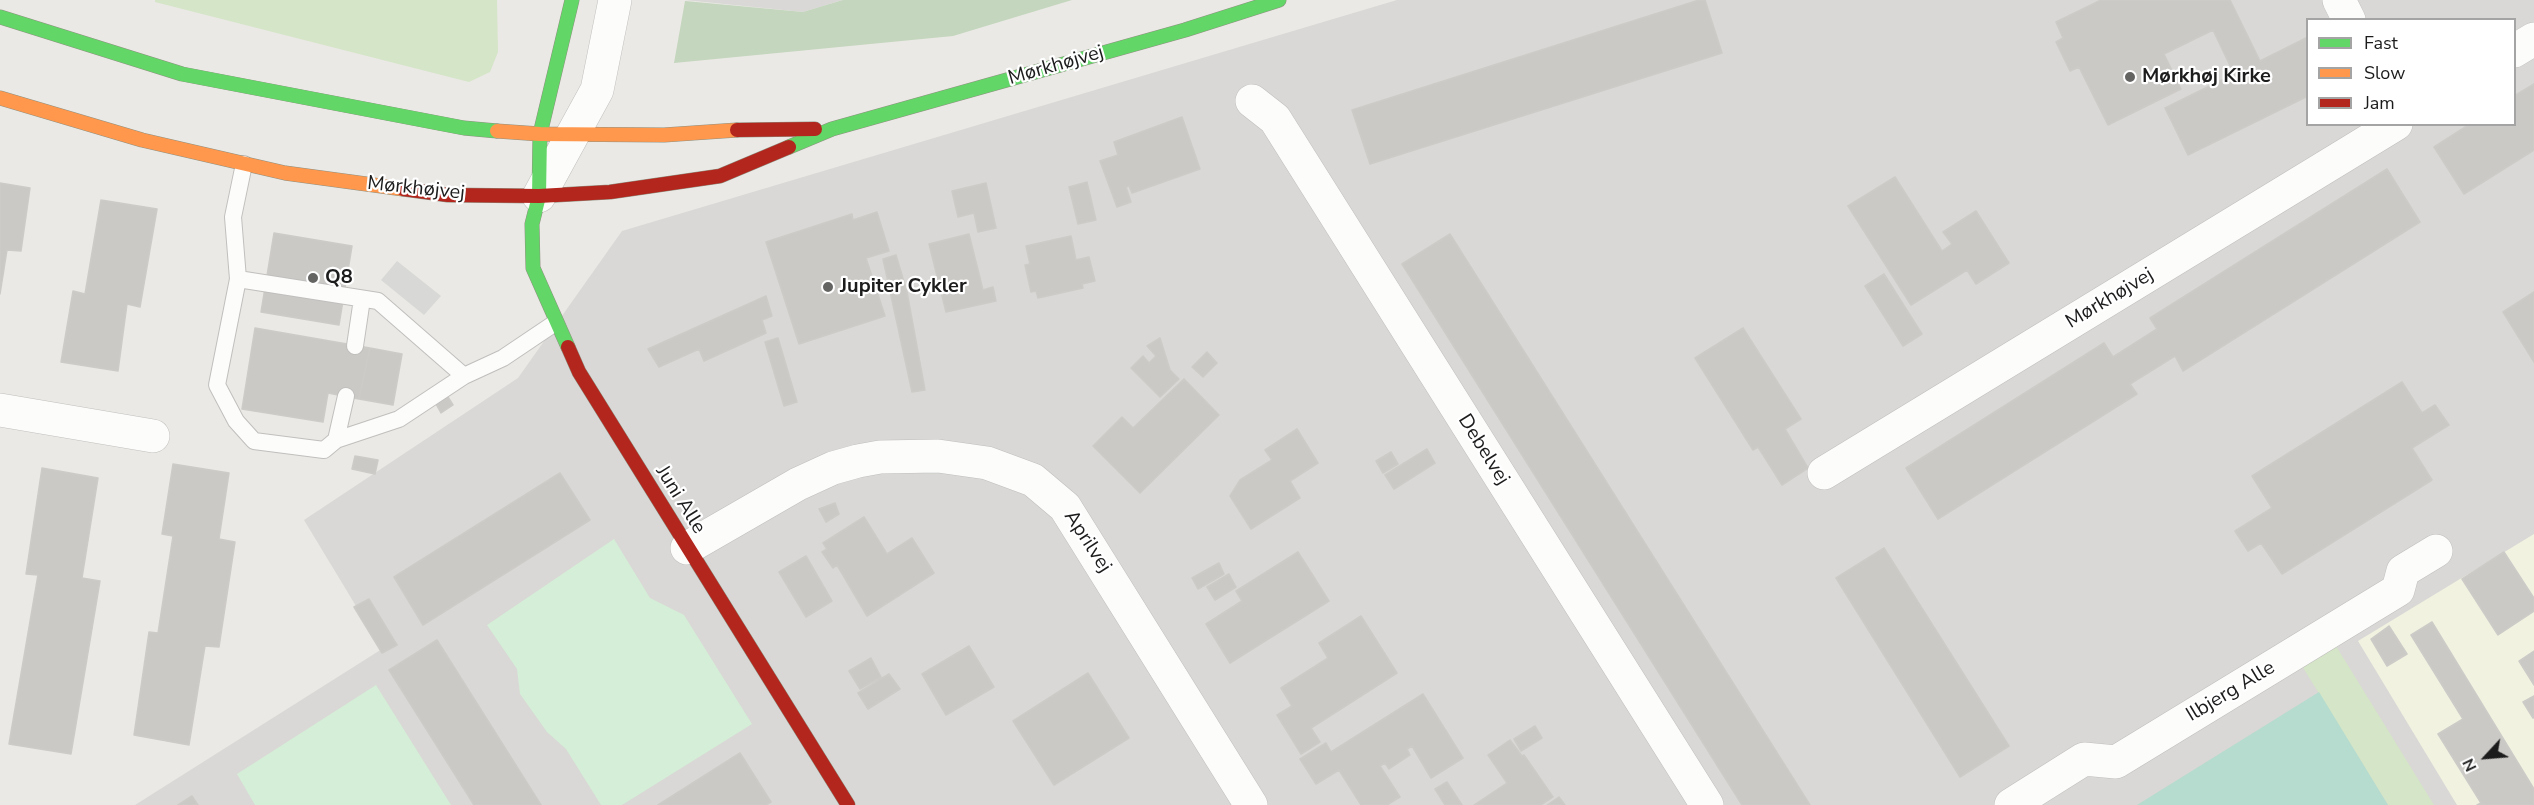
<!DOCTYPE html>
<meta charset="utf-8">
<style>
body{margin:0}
#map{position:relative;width:2534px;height:805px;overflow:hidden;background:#eae9e5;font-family:"Nunito Sans",sans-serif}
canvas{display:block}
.legend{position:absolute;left:2306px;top:18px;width:210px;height:108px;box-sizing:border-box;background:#fff;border:2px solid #a4a4a4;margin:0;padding:8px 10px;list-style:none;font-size:18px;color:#1c1c1c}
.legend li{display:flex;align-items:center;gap:12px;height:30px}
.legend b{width:30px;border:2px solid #a4a4a4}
.north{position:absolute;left:2456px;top:727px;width:60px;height:60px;-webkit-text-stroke:4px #fff;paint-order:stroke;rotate:244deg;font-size:16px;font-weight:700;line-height:24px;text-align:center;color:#1c1c1c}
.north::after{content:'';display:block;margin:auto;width:21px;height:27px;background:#1c1c1c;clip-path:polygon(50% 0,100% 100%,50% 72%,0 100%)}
</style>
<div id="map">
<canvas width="2534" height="805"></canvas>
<ul class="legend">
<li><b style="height:8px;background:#63d668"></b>Fast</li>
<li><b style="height:8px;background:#ff974d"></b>Slow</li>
<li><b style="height:8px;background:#b3261e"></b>Jam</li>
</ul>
<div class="north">N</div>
</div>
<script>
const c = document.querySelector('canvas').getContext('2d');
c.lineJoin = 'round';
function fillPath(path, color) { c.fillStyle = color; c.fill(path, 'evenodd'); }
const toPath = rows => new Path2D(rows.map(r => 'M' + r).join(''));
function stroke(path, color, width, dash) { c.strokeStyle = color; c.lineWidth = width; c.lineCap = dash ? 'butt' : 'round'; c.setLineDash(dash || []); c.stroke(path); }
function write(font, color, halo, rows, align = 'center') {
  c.font = font + ' "Nunito Sans",sans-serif'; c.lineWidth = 4.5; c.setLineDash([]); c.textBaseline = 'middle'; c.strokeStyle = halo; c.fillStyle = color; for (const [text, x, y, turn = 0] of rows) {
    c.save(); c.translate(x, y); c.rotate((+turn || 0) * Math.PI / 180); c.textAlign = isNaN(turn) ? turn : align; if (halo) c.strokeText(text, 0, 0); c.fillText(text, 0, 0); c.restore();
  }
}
fillPath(toPath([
 [685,0,843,0,803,12],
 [1397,0,2534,0,2534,805,135,805,382,649,304,520,518,378,622,231],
 [2308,20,2514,20,2514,124,2308,124]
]), '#d9d8d6');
fillPath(toPath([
 [2534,534,2534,805,2457,805,2358,641]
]), '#f2f2e1');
fillPath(toPath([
 [397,261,441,296,424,315,381,280]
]), '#d8d8d6');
fillPath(toPath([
 [155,0,497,0,498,52,490,72,469,82,155,2],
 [2336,646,2434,805,2388,805,2302,666]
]), '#d5e5c7');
fillPath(toPath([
 [843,0,1072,0,953,36,674,63,685,1,803,12]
]), '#c4d6bd');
fillPath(toPath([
 [614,539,650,598,684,615,752,724,622,805,601,805,566,749,547,732,520,694,517,669,487,625],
 [376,685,451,805,255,805,237,774]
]), '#d5eed7');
fillPath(toPath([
 [2319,692,2388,805,2137,805]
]), '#b5dcce');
const building = toPath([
 [1699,0,1705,0,1722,53,1370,164,1352,110,1699,0],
 [2101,0,2230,0,2260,61,2306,38,2308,96,2188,155,2165,108,2234,74,2213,30,2164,54,2181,89,2108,125,2079,67,2070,71,2056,42,2063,38,2056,22,2101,0],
 [2534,84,2534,150,2464,194,2434,147,2470,124,2514,124,2514,96,2534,84],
 [1182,117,1200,169,1132,193,1129,186,1126,187,1131,202,1117,207,1100,161,1118,155,1114,142,1182,117],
 [2387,169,2420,222,2183,371,2175,356,2130,384,2137,394,1938,519,1906,468,2104,343,2113,357,2157,329,2150,318,2387,169],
 [1895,177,1942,251,1952,244,1943,232,1976,211,2009,263,1976,284,1967,270,1911,305,1848,206,1895,177],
 [1087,182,1096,220,1078,224,1069,187,1087,182],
 [0,183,30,188,21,251,7,250,0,294,0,183],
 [986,183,996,228,978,232,974,213,958,217,952,191,986,183],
 [101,200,157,209,140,307,127,304,118,371,61,362,73,291,85,294,101,200],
 [877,212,889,251,866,258,885,316,799,344,766,242,852,214,853,220,877,212],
 [274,233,352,246,339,325,261,312,274,233],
 [969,234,983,290,993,287,996,301,946,312,929,244,969,234],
 [1450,234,1810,805,1742,805,1402,264,1450,234],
 [1071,236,1076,260,1089,257,1095,281,1082,284,1083,288,1038,298,1036,291,1031,292,1025,265,1030,264,1026,246,1071,236],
 [896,255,907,292,925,390,912,392,883,259,896,255],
 [1884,274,1922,334,1903,346,1865,286,1884,274],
 [2534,292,2534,362,2503,312,2534,292],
 [766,296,772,316,762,320,766,333,704,361,699,349,659,367,648,349,766,296],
 [255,328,370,348,359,399,328,393,323,422,242,409,255,328],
 [1743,328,1801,419,1785,429,1808,468,1782,485,1758,447,1753,450,1695,358,1743,328],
 [778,338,797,402,784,406,765,342,778,338],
 [1160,338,1170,370,1179,379,1160,397,1131,368,1143,356,1149,363,1156,356,1147,346,1160,338],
 [370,348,402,354,393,405,359,399,370,348],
 [1207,352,1217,363,1203,377,1192,367,1207,352],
 [1184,379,1219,415,1140,493,1093,446,1122,417,1133,428,1184,379],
 [2402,382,2422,413,2435,405,2449,425,2412,448,2432,480,2282,574,2261,543,2248,551,2235,531,2272,508,2252,476,2402,382],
 [448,397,453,405,441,413,436,404,448,397],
 [1297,429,1318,463,1290,481,1300,498,1251,529,1230,496,1240,480,1272,460,1265,450,1297,429],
 [1427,449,1435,463,1394,489,1385,475,1427,449],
 [1391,452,1398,464,1383,473,1376,461,1391,452],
 [355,456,378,460,375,474,352,469,355,456],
 [173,464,229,473,219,539,235,542,219,647,205,646,189,745,134,735,149,632,158,633,173,536,162,534,173,464],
 [42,468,98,478,82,578,100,581,71,754,9,744,38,575,26,574,42,468],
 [560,473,590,520,423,625,394,577,560,473],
 [835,503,839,514,826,522,819,509,835,503],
 [864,517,887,554,912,538,934,573,867,616,837,565,833,568,822,552,827,549,823,543,864,517],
 [1884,548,2009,746,1960,777,1836,578,1884,548],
 [1298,552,1329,601,1230,663,1206,624,1242,601,1236,591,1298,552],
 [2504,552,2534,598,2534,611,2498,635,2462,579,2504,552],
 [806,556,832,601,806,617,779,572,806,556],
 [1219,563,1224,574,1198,589,1192,578,1219,563],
 [1229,574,1236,587,1215,600,1207,587,1229,574],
 [369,599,397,645,382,653,354,607,369,599],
 [1361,616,1397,673,1311,728,1320,742,1301,754,1277,715,1292,706,1281,688,1328,658,1319,643,1361,616],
 [2432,622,2534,789,2534,805,2477,805,2481,803,2438,734,2463,719,2411,635,2432,622],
 [2389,626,2407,654,2387,666,2371,639,2389,626],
 [437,640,541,805,474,805,389,670,437,640],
 [969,646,994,687,946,715,922,674,969,646],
 [2534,651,2534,685,2519,661,2534,651],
 [871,658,881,677,860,689,849,671,871,658],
 [1088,673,1129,738,1054,785,1013,721,1088,673],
 [889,674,900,689,868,709,858,693,889,674],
 [1423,694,1463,758,1431,778,1412,746,1407,749,1410,755,1389,769,1385,763,1380,766,1400,797,1387,805,1361,805,1339,770,1316,784,1300,759,1326,743,1331,752,1423,694],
 [2534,696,2534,718,2533,718,2523,702,2534,696],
 [1535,726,1542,738,1521,751,1514,739,1535,726],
 [1510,740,1522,756,1524,755,1553,797,1541,805,1474,805,1507,783,1488,755,1510,740],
 [740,753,771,802,766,805,658,805,740,753],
 [1447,782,1462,805,1445,805,1435,789,1447,782],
 [192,796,198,805,178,805,192,796],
 [1559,797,1565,805,1547,805,1559,797]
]);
fillPath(building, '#cbc9c6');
stroke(building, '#cdcbc7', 1.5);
const lane = toPath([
 [244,164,233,217,238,279,217,385,236,421,254,441,324,450,336,440,399,419,464,376,503,358,555,323],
 [238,279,378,301,464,376],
 [355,346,362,299],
 [336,440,346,396]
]);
const street = toPath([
 [2339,0,2349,20],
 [2514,51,2534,39],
 [1252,101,1275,119,1707,805],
 [539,196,597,90,615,0],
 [0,410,153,436],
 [1824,473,2396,124],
 [687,548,798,484,833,468,858,461,880,457,938,456,987,463,1033,480,1065,507,1251,805],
 [2011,805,2084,759,2116,762,2398,590,2403,571,2436,551]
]);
const fast = toPath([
 [0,17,182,74,464,128,497,131],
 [789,147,832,129,1185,30,1279,0],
 [568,347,533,268,532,224,539,196,540,134,572,0]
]);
const slow = toPath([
 [0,98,142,140,285,173,403,189],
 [497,131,540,134,664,135,737,130]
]);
const jam = toPath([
 [737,130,815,129],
 [403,189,448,195,539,196,610,192,720,176,789,147],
 [568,347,579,372,848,805]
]);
stroke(lane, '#c0bfbd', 18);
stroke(street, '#c0bfbd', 34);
stroke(fast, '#8f9180', 15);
stroke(slow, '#8f9180', 15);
stroke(jam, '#8f9180', 15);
stroke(lane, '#fcfcfb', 16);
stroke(street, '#fcfcfb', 33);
stroke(fast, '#63d668', 14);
stroke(slow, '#ff974d', 14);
stroke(jam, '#b3261e', 14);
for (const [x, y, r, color] of [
 [2130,77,6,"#646462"],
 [313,278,6,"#646462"],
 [828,287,6,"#646462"]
]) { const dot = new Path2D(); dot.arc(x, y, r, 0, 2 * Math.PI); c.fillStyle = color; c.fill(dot); stroke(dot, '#fff', 2); }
write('20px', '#1c1c1c', '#fff', [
 ["Mørkhøjvej",1056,66,-16],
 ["Mørkhøjvej",416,189,6],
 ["Mørkhøjvej",2110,299,-31],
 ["Debelvej",1483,450,58],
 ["Juni Alle",680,500,58],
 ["Aprilvej",1087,542,57],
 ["Ilbjerg Alle",2231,692,-31]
]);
write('bold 20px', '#1c1c1c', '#fff', [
 ["Mørkhøj Kirke",2142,77],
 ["Q8",325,278],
 ["Jupiter Cykler",840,287]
], 'left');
</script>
